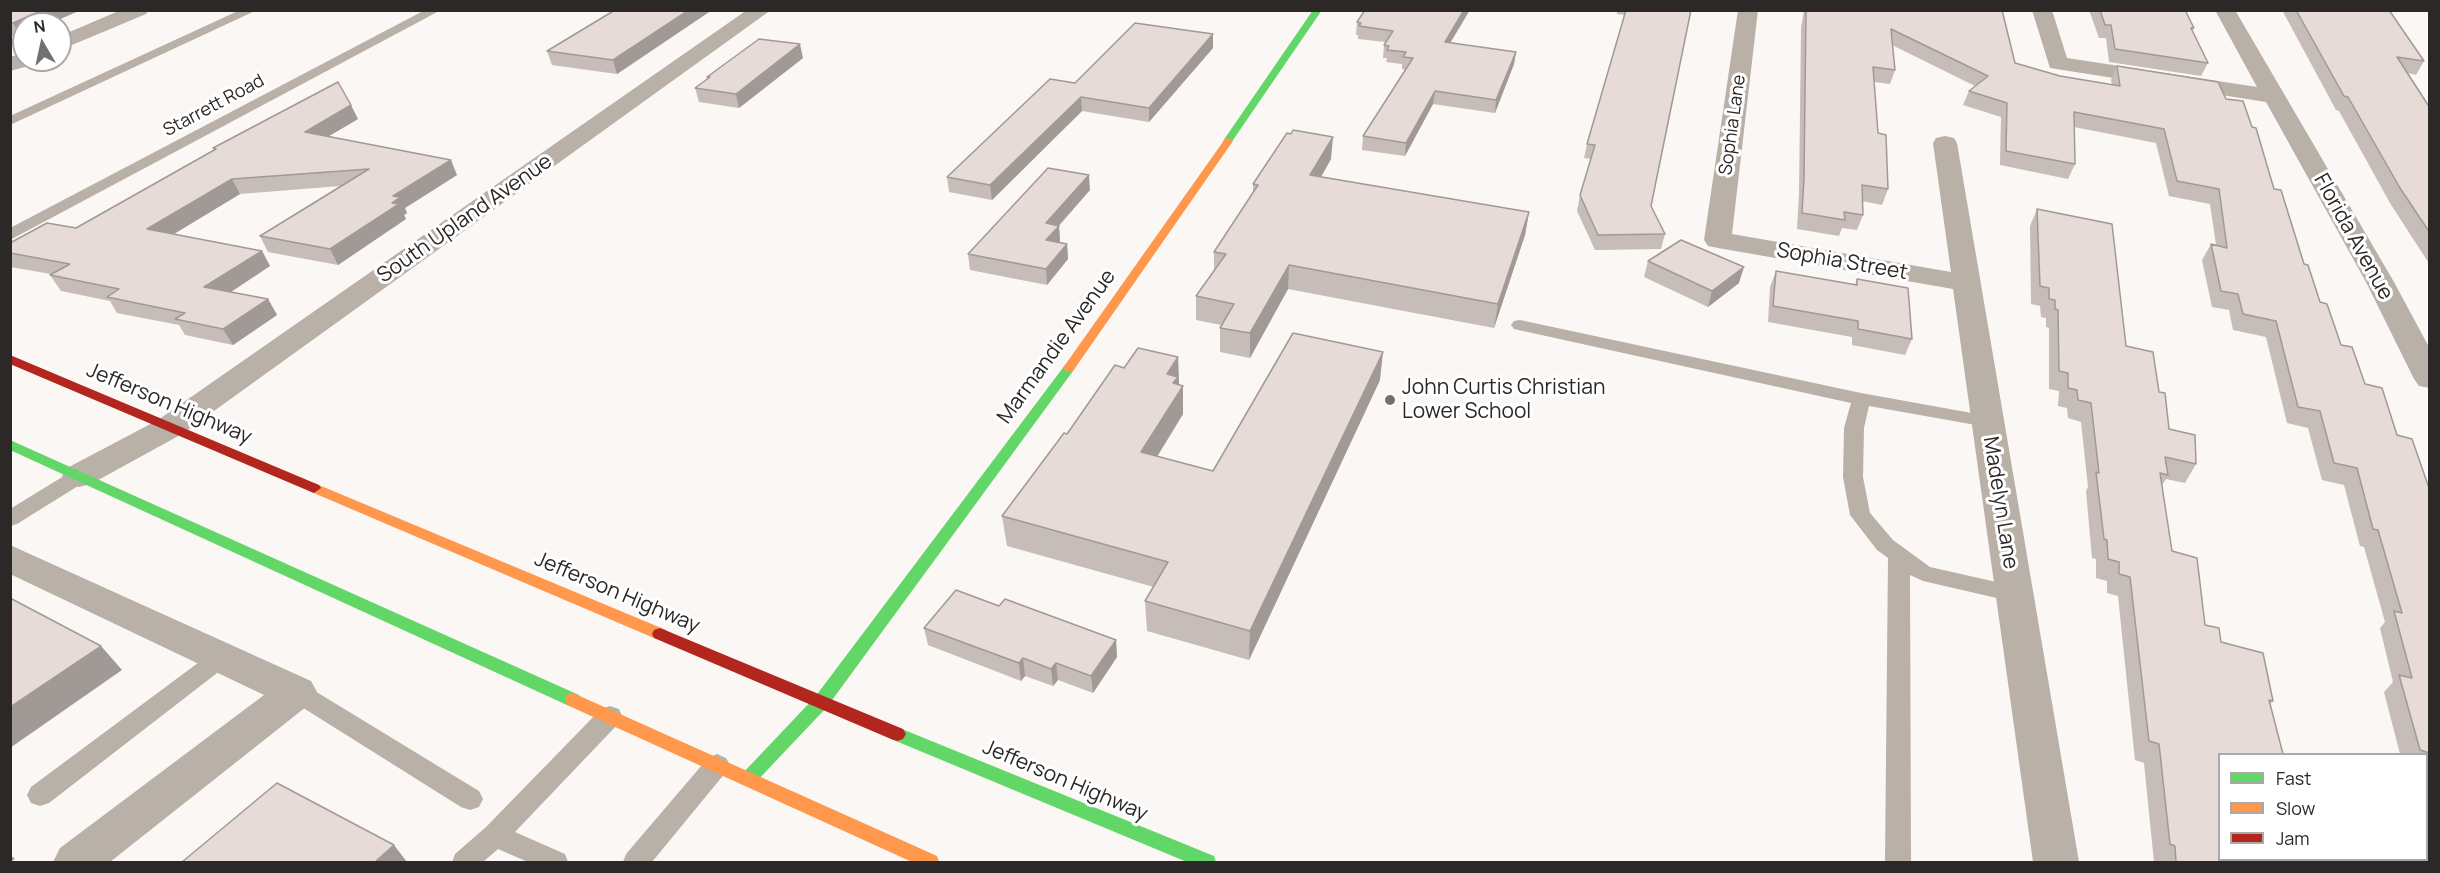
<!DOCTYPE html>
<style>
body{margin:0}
#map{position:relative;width:2440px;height:873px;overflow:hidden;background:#faf7f5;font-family:Manrope,sans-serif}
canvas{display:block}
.frame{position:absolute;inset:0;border:12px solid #2b2827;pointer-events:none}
.legend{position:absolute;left:2218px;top:753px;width:210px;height:108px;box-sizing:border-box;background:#fff;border:2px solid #aaa9a9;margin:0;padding:8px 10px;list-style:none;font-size:18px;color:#2b2827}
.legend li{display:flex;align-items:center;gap:12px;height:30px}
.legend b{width:30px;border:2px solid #aaa9a9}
.north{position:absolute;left:12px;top:12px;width:60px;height:60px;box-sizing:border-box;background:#fff;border:2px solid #aaa9a9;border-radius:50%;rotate:351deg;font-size:16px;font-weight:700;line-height:24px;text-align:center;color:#2b2827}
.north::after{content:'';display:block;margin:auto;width:21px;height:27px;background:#73706f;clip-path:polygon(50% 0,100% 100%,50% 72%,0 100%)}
</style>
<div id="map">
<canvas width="2440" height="873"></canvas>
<div class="frame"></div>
<ul class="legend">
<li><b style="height:8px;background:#63d668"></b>Fast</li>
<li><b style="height:8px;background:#ff974d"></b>Slow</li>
<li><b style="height:8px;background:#b3261e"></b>Jam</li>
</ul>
<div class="north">N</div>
</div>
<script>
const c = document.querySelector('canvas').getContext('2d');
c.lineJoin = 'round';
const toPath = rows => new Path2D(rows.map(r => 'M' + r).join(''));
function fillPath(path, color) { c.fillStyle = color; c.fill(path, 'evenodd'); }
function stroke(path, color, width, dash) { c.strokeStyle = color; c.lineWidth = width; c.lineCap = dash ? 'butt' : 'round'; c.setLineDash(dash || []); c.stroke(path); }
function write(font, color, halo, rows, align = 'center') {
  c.font = font + ' Manrope,sans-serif'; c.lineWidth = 6; c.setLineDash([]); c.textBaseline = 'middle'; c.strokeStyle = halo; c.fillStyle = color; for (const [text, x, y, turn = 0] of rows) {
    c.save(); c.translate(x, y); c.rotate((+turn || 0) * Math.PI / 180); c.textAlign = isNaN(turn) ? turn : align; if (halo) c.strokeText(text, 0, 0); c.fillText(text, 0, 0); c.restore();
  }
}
fillPath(toPath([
 [240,10,257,10,10,125,10,116,240,10],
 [425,10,441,10,10,240,10,228,425,10],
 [1520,320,1861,393,1994,417,1997,421,1994,425,1987,427,1869,406,1864,428,1863,477,1870,513,1893,540,1930,567,2014,586,2022,588,2025,594,2022,600,2014,602,1923,581,1910,575,1911,862,1885,862,1888,558,1877,550,1850,515,1843,477,1844,428,1851,403,1514,329,1511,325,1514,321,1520,320],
 [79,469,86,471,89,476,86,481,17,524,10,526,10,509,72,471,79,469],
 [222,648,230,651,234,657,230,663,49,803,40,806,31,803,27,795,31,787,214,651,222,648],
 [297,683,305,685,479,791,483,799,479,807,470,810,461,807,289,699,285,692,289,685,297,683],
 [610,706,619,709,622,716,619,723,515,832,565,854,568,862,528,862,498,849,483,862,452,862,455,854,486,827,601,709,610,706],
 [717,754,726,758,730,765,726,772,652,862,623,862,626,854,708,758,717,754]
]), '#b9b1a8');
fillPath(toPath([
 [121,10,149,10,146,14,60,50,60,36,121,10],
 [747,10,771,10,182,434,91,484,79,487,67,484,62,476,67,468,158,420,747,10],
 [1738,10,1758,10,1732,234,1951,272,1933,143,1936,138,1945,136,1954,138,1957,143,2079,862,2033,862,1953,289,1718,248,1708,246,1704,240,1738,10],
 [2032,10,2052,10,2067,58,2257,87,2215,10,2235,10,2394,282,2430,349,2430,388,2419,386,2414,379,2366,282,2266,102,2050,68,2032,10],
 [24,53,24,60,35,60,32,65,10,71,10,57,24,53],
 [10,545,311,681,317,692,311,703,110,862,53,862,60,848,264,695,10,574,10,545]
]), '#b9b1a8');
fillPath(toPath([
 [1313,10,1322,10,1231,143,1225,143,1223,141,1313,10],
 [1069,364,1075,368,1073,371,827,707,754,784,748,786,742,784,739,779,742,774,815,697,1065,365,1069,364],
 [10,440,579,695,581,700,579,705,573,707,567,705,10,450,10,440],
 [897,727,1214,856,1216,862,1187,862,891,739,888,734,891,729,897,727]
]), '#63d668');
fillPath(toPath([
 [1228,138,1233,141,1073,371,1065,371,1063,368,1065,365,1225,139,1228,138],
 [314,483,666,630,668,634,666,638,660,640,654,638,309,491,307,488,314,483],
 [573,693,937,856,939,862,912,862,567,705,565,700,567,695,573,693]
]), '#ff974d');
fillPath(toPath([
 [10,355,319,485,321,488,314,493,309,491,10,364,10,355],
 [660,628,903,729,906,734,903,739,897,741,891,739,654,638,652,634,654,630,660,628]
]), '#b3261e');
fillPath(toPath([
 [10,10,21,36,10,35],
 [615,10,712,10,617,74,552,65,547,51],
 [1617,10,1691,10,1651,206,1665,234,1661,249,1595,250,1577,211,1580,195,1591,159,1584,158,1587,144,1625,15,1617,14],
 [1804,10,2002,10,2015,63,2060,76,2112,85,2111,80,2117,66,2226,99,2274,189,2320,302,2341,345,2397,435,2430,491,2430,813,2427,802,2427,754,2400,754,2384,692,2393,682,2380,628,2385,622,2364,547,2360,546,2344,485,2322,480,2308,428,2287,423,2266,337,2233,330,2229,310,2212,307,2202,260,2211,244,2216,245,2210,204,2169,196,2156,143,2074,127,2075,164,2068,179,2000,165,2001,117,1963,105,1969,91,1975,86,1892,45,1895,70,1890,84,1874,82,1878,133,1888,189,1882,205,1862,201,1863,215,1857,230,1842,228,1839,236,1797,229,1799,193,1801,28],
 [2089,10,2185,10,2194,28,2192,31,2208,63,2201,76,2109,62,2106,38,2099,38],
 [2282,10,2389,10,2424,61,2416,75,2408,73,2430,108,2430,265,2390,203,2339,111,2336,110],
 [1357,22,1450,43,1516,52,1514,64,1495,113,1433,104,1405,156,1362,150,1363,136,1406,70,1402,69,1402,64,1386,62,1387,58,1383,58,1384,45,1386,42,1358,39,1358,35,1356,35],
 [1213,48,1149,122,1082,111,992,200,949,192,947,177,1075,83],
 [803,58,739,108,699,102,695,88,708,79,707,77],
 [358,119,329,136,457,175,405,208,407,213,404,215,406,219,338,265,268,252,260,236,340,186,240,194,173,234,262,251,270,266,231,292,268,299,277,315,233,345,185,335,179,325,117,313,110,301,61,291,50,275,51,274,10,267,10,243,76,228,214,150,213,148],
 [1331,159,1321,177,1529,212,1525,235,1494,328,1288,289,1250,358,1220,352,1220,328,1221,325,1196,320,1196,296,1214,270,1214,252,1253,192,1253,184],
 [1090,190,1059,226,1060,241,1059,242,1067,244,1068,259,1047,285,970,270,968,254],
 [2037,209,2126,346,2159,392,2169,429,2196,464,2185,483,2166,479,2162,485,2172,551,2205,625,2273,701,2220,754,2220,860,2286,862,2154,862,2144,763,2135,760,2118,596,2107,593,2107,581,2096,578,2096,559,2092,558,2086,491,2088,487,2081,422,2068,418,2067,408,2058,406,2059,391,2049,389,2049,328,2046,327,2046,318,2041,317,2040,306,2031,304,2030,226],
 [1648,261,1739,283,1708,307,1644,277],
 [1776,271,1855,285,1857,279,1912,339,1905,355,1852,345,1852,337,1768,322,1770,287],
 [1178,357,1179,385,1183,386,1183,414,1157,457,1213,471,1380,380,1249,660,1147,631,1145,601,1154,587,1007,546,1002,516,1067,434,1124,368],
 [999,606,1116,640,1117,657,1093,693,1058,680,1053,686,1025,676,1021,681,928,645,924,628]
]), '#c6bcb8');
fillPath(toPath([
 [43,10,81,10,49,24,24,24,24,35,21,36,13,23],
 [689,10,712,10,617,74,613,60],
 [1464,10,1470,10,1443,55,1445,42],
 [1213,34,1213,48,1149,122,1149,108],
 [800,44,803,58,739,108,736,94],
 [1516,52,1514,64,1495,113,1496,100],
 [1435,91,1433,104,1405,156,1406,143],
 [1081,97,1082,111,992,200,990,185],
 [351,105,358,119,312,146,305,132],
 [1333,137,1331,159,1309,198,1310,175],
 [451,160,457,175,405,208,407,213,404,215,406,219,338,265,330,249,392,203,393,196],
 [1089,175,1090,190,1058,226,1059,226,1060,241,1048,255,1046,223],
 [232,179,240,194,156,245,147,229],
 [1529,212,1525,235,1494,328,1498,304],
 [1067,244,1068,259,1047,285,1046,269],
 [262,251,270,266,214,303,204,287],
 [1289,265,1288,289,1250,358,1250,333],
 [1744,267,1739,283,1708,307,1712,291],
 [268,299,277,315,233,345,223,329],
 [1383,352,1380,380,1249,660,1250,631],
 [1178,357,1179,385,1183,386,1183,414,1142,481,1141,452,1167,374],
 [1116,640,1117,657,1093,693,1091,676],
 [101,646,122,670,10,748,10,707],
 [1023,658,1025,676,1021,681,1019,663],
 [1056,663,1058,680,1053,686,1051,669],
 [394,845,407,862,375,862],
 [10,855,15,859,10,862]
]), '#a19996');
const building = toPath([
 [10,10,43,10,13,23,10,23,10,10],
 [615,10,689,10,613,60,547,51,615,10],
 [1365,10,1464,10,1445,42,1516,52,1496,100,1435,91,1406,143,1363,136,1413,58,1403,57,1406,52,1387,50,1389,46,1384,45,1393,31,1359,26,1361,23,1357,22,1365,10],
 [1626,10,1691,10,1651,206,1665,234,1598,235,1580,195,1595,145,1587,144,1626,10],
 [1806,10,2002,10,2015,63,2060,76,2120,86,2117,66,2218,82,2226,99,2243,101,2252,127,2256,128,2274,189,2281,190,2304,264,2308,265,2320,302,2327,304,2341,345,2352,347,2365,384,2382,388,2397,435,2412,439,2430,491,2430,753,2420,750,2399,675,2412,678,2394,611,2402,613,2378,530,2373,529,2357,468,2334,463,2320,411,2298,407,2276,321,2243,314,2238,294,2221,291,2211,244,2227,248,2219,189,2177,181,2164,129,2074,112,2075,164,2006,151,2007,103,1969,91,1988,76,1891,29,1895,70,1873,67,1878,133,1886,135,1888,189,1862,185,1863,215,1844,212,1845,220,1802,213,1804,178,1806,10],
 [2100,10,2185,10,2194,28,2191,28,2208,63,2115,49,2111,25,2105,25,2100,10],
 [2296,10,2389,10,2424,61,2397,57,2430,108,2430,233,2400,188,2348,97,2344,96,2296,10],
 [1135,23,1213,34,1149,108,1081,97,990,185,947,177,1050,79,1075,83,1135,23],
 [759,39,800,44,736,94,695,88,710,77,707,77,759,39],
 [338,82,351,105,305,132,451,160,393,196,400,197,392,203,399,204,330,249,260,236,369,169,232,179,147,229,262,251,204,287,268,299,223,329,175,319,185,313,107,297,119,289,50,275,70,264,10,253,10,243,47,223,76,228,216,149,213,148,338,82],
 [1293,130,1333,137,1310,175,1529,212,1498,304,1289,265,1250,333,1220,328,1234,304,1196,296,1226,254,1214,252,1258,185,1253,184,1287,133,1291,134,1293,130],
 [1048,168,1089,175,1046,223,1059,226,1046,240,1067,244,1046,269,968,254,1048,168],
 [2037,209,2112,224,2126,346,2153,352,2159,392,2165,393,2169,429,2195,435,2196,464,2165,457,2168,475,2160,473,2172,551,2197,558,2205,625,2219,628,2221,642,2263,653,2273,701,2269,700,2283,754,2220,754,2220,860,2285,860,2286,862,2176,862,2175,846,2170,844,2159,744,2149,741,2130,577,2119,574,2119,562,2108,559,2107,540,2104,539,2096,472,2099,473,2091,403,2078,400,2077,390,2068,388,2068,373,2059,371,2058,310,2055,309,2055,300,2049,299,2049,288,2040,286,2037,209],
 [1681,240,1744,267,1712,291,1648,261,1681,240],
 [1776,271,1857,285,1857,279,1908,288,1912,339,1858,329,1858,321,1773,306,1776,271],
 [1293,333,1383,352,1250,631,1145,601,1168,562,1002,516,1064,433,1067,434,1115,365,1124,368,1138,348,1178,357,1167,374,1178,377,1173,383,1183,386,1141,452,1213,471,1293,333],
 [956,590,999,606,1005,599,1116,640,1091,676,1056,663,1051,669,1023,658,1019,663,924,628,956,590],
 [10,598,101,646,10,707,10,598],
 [277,783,394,845,375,862,182,862,277,783]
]);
fillPath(building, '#e6dbd6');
stroke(building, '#a19996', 1.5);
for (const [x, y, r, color] of [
 [1390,400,6,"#73706f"]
]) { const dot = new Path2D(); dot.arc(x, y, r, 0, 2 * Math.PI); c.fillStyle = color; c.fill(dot); stroke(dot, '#fff', 2); }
write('18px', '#2b2827', '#fff', [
 ["Starrett Road",214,106,-28],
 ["Sophia Lane",1733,125,-82]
]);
write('21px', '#2b2827', '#fff', [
 ["South Upland Avenue",465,219,-35],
 ["Florida Avenue",2353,237,61],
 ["Sophia Street",1842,262,10],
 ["Marmandie Avenue",1057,347,-54],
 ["Jefferson Highway",169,404,23],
 ["Madelyn Lane",2000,503,81],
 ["Jefferson Highway",617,593,23],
 ["Jefferson Highway",1065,781,23]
]);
write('21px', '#2b2827', '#fff', [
 ["John Curtis Christian",1402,388],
 ["Lower School",1402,412]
], 'left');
</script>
